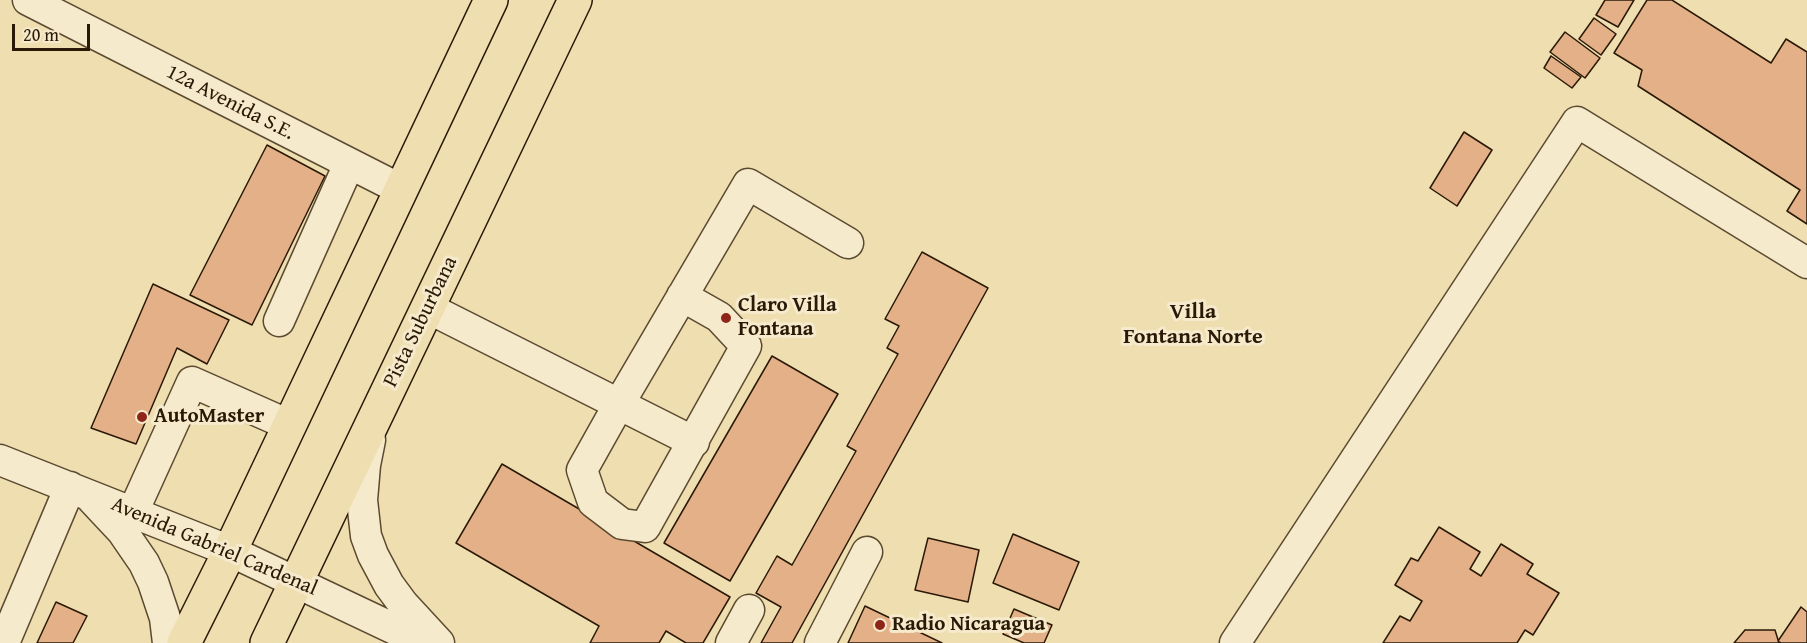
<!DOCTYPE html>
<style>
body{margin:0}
#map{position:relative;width:1807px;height:643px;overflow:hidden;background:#efdeb0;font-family:"Gentium Book Plus",serif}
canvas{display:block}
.scale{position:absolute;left:12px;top:24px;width:78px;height:27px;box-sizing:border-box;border:3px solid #2a1906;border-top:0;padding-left:8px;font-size:18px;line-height:21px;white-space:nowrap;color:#2a1906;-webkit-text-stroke:4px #f5eacc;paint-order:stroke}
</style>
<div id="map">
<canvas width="1807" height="643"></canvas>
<div class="scale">20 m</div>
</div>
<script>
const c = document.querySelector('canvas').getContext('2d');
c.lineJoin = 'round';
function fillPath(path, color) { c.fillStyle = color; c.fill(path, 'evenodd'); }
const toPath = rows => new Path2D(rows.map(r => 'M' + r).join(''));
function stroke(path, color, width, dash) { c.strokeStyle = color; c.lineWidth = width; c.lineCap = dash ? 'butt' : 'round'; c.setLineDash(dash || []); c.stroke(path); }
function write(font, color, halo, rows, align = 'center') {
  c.font = font + ' "Gentium Book Plus",serif'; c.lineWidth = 6; c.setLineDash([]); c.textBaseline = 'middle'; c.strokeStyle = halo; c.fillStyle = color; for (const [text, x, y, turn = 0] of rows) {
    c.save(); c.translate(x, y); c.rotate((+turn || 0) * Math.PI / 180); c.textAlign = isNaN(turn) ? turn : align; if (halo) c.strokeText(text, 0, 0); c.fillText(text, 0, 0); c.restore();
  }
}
const building = toPath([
 [1605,0,1634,0,1618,27,1596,15,1605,0],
 [1647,0,1672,0,1771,63,1786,39,1807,52,1807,224,1787,211,1800,190,1638,86,1642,70,1614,53,1647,0],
 [1594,18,1616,34,1601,55,1579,39,1594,18],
 [1565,32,1600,58,1585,78,1550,52,1565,32],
 [1551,56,1581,77,1572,88,1544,68,1551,56],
 [1464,132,1492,150,1457,206,1430,188,1464,132],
 [267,145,325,176,252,325,190,295,267,145],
 [922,252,988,288,792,643,761,643,781,607,756,593,777,556,792,565,856,451,847,446,898,354,887,348,899,326,885,319,922,252],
 [153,284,229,320,207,364,177,348,136,444,91,428,153,284],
 [772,356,838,394,730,581,664,543,772,356],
 [502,464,730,597,703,643,686,643,666,631,659,643,590,643,599,626,456,543,502,464],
 [1439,527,1480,552,1470,569,1481,576,1501,544,1533,564,1527,574,1559,593,1533,635,1525,630,1517,643,1383,643,1400,616,1410,621,1422,601,1395,585,1411,558,1418,561,1439,527],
 [1013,534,1079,562,1059,610,993,583,1013,534],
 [928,538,979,550,968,602,915,590,928,538],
 [56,602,87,616,73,643,37,643,56,602],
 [865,606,942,643,848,643,865,606],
 [1801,607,1807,612,1807,643,1781,643,1778,641,1801,607],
 [1014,609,1052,625,1044,643,1024,643,1003,634,1014,609],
 [1745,630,1775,630,1779,643,1734,643,1745,630]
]);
fillPath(building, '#e3b088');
stroke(building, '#2a1906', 1.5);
const minor = toPath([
 [28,0,400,189],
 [682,296,719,317,746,346,645,527,622,524,593,502,582,470,619,404,748,184,848,243],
 [428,308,694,442],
 [279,321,349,164],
 [370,440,365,465,362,500,366,536,373,555,389,585,403,604,439,643],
 [0,460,230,551,424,643],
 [92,499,122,531,144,563,153,582,165,618,168,643],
 [133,512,192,382,289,425],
 [4,643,70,487],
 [731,643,749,610],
 [820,643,867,552],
 [1235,643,1577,122,1807,263]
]);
const major = toPath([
 [184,643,230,551,491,0],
 [267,643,575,0]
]);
stroke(minor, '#5b4a30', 33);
stroke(major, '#2a1906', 36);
stroke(minor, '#f5eacc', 30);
stroke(major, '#efdeb0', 33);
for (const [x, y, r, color] of [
 [726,318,6,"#8f2418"],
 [142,417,6,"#8f2418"],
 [880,625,6,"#8f2418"]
]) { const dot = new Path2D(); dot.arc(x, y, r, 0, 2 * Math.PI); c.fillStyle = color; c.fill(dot); stroke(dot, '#f5eacc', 2); }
write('21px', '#2a1906', '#f5eacc', [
 ["12a Avenida S.E.",230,103,27],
 ["Pista Suburbana",421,322,-64],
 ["Avenida Gabriel Cardenal",214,547,23]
]);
write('bold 21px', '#2a1906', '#f5eacc', [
 ["Claro Villa",738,306],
 ["Fontana",738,330],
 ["AutoMaster",154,417],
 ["Radio Nicaragua",892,625]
], 'left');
write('bold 22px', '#2a1906', '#f5eacc', [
 ["Villa",1193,312],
 ["Fontana Norte",1193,337]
]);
</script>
